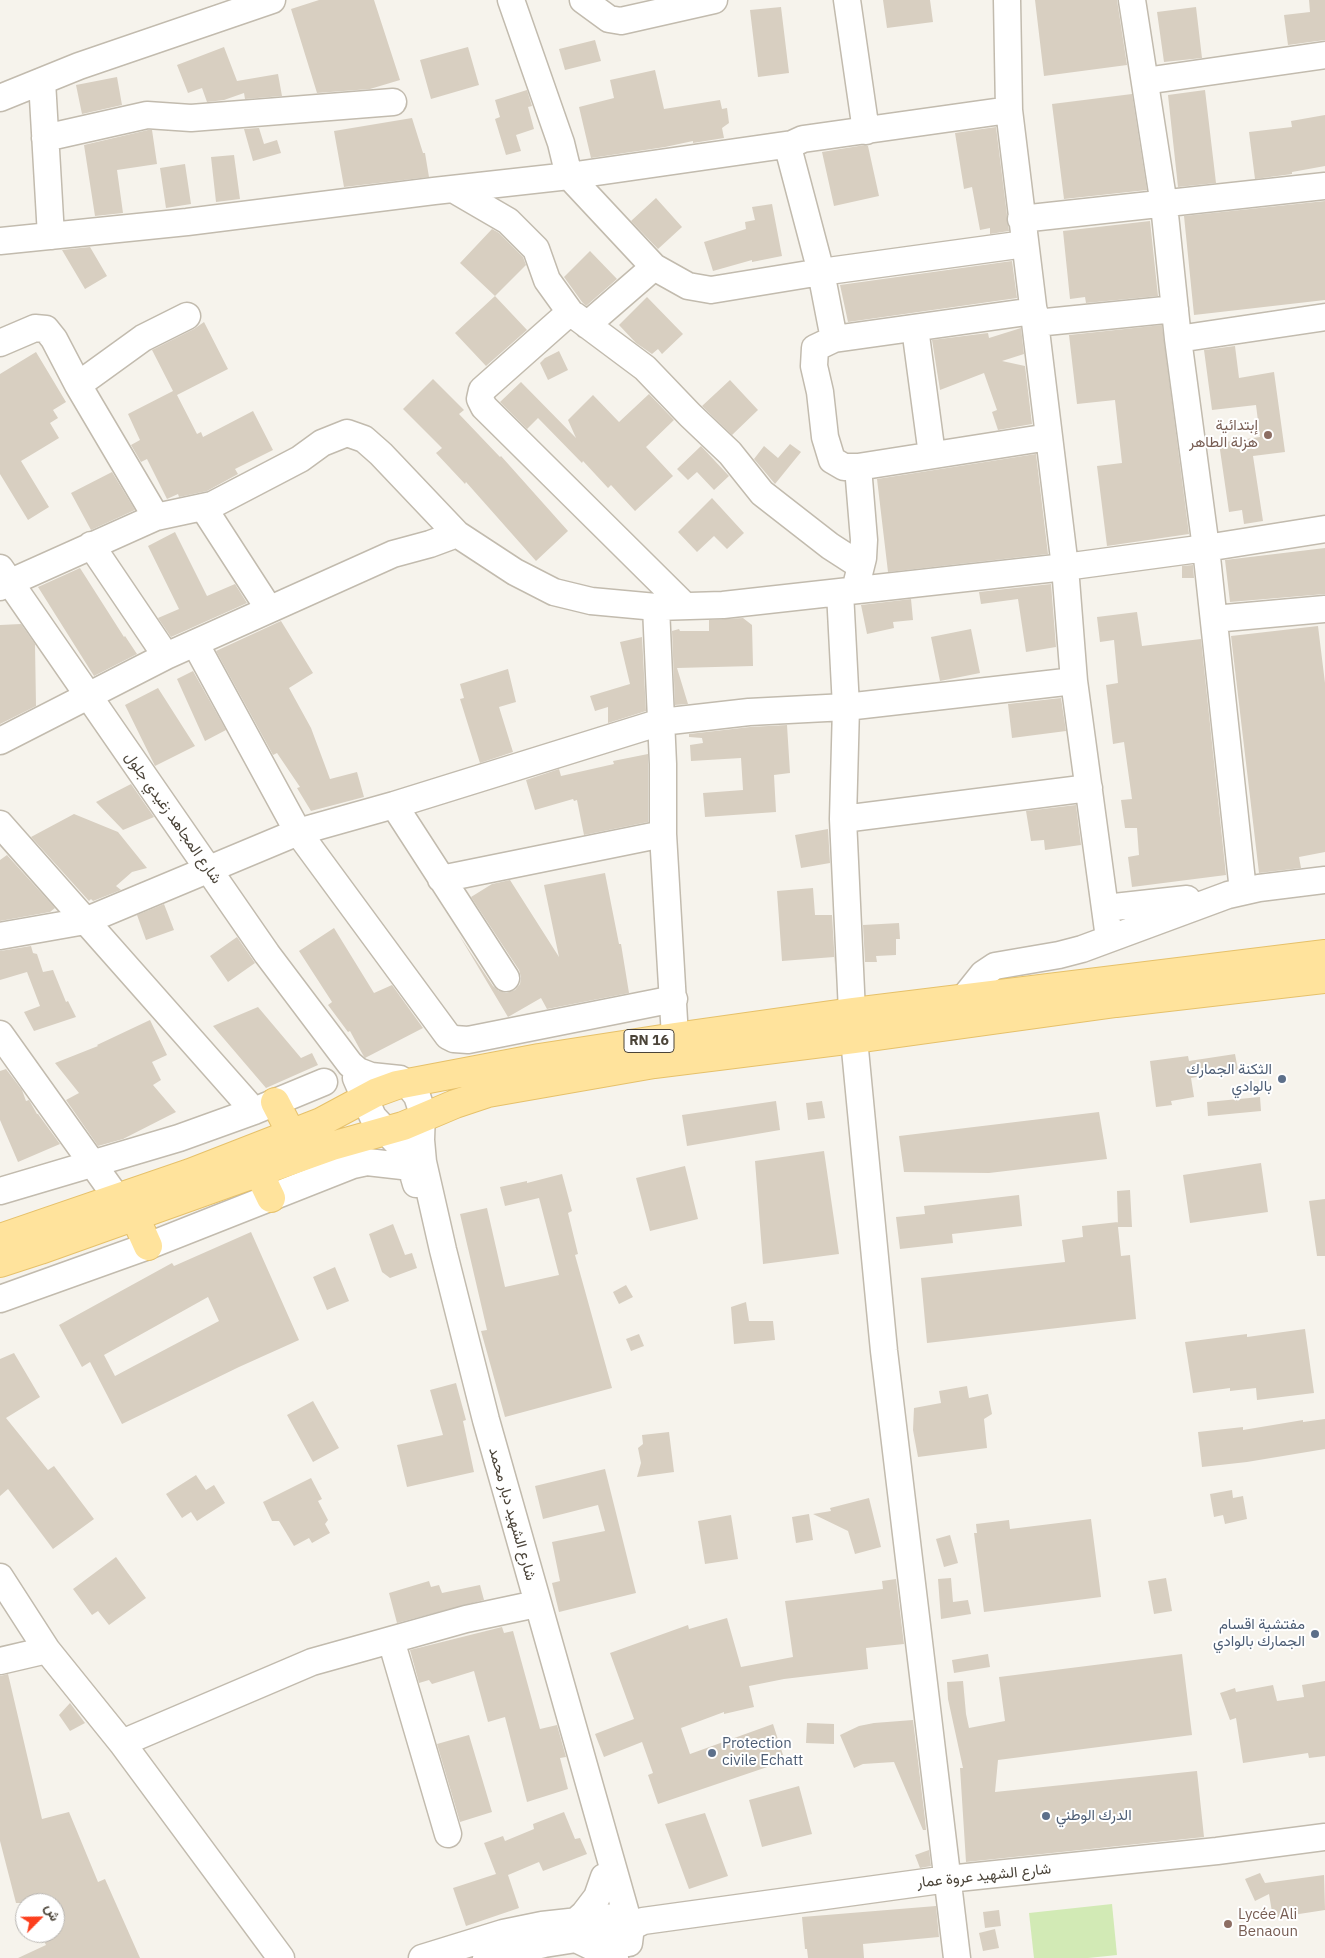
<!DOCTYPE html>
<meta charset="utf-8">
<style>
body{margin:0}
#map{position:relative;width:1325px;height:1958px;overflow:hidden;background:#f6f3ec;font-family:"IBM Plex Sans",Vazirmatn,sans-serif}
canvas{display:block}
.north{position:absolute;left:15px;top:1893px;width:50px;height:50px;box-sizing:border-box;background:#fff;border:1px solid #b7b4b0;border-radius:50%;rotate:67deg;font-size:14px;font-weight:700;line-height:20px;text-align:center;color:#4b4439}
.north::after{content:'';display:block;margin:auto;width:18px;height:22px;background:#fc3f1d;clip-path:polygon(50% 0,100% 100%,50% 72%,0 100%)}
</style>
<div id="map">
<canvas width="1325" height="1958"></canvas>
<div class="north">ش</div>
</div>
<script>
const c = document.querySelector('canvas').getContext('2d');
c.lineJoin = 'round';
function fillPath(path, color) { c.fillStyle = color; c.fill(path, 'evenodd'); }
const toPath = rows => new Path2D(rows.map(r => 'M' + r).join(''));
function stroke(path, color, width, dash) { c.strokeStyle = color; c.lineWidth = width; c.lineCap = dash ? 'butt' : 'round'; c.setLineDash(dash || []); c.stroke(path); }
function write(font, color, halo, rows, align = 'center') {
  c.font = font + ' "IBM Plex Sans",Vazirmatn,sans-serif'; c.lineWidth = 4; c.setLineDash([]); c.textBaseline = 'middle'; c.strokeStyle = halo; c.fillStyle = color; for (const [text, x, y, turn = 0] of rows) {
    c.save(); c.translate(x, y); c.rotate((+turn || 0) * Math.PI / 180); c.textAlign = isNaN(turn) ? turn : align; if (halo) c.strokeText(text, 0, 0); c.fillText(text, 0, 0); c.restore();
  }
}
fillPath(toPath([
 [1112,1904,1117,1955,1088,1958,1034,1958,1029,1913]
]), '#d2eab5');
fillPath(toPath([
 [319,0,374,0,400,80,370,89,317,93,291,9],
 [883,0,930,0,933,22,887,28],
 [1035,0,1117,0,1127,65,1044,76],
 [1309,0,1325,0,1325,40,1288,45,1284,15,1310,12],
 [781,7,789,73,758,77,750,10],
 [1196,7,1202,58,1164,62,1157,12],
 [595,40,601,61,565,70,559,49],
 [224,47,237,81,278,74,282,96,245,99,244,93,224,100,207,102,202,88,188,93,177,65],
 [468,47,479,85,431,99,420,60],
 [655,70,664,109,720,100,722,109,727,108,729,123,722,128,724,138,693,143,693,141,665,147,591,158,579,107,614,98,610,80],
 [117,77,122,105,82,114,76,85],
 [527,90,532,106,528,107,534,129,516,135,521,151,506,155,495,119,500,117,495,100],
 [1205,90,1216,183,1178,187,1168,95],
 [1132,94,1147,190,1064,199,1052,104],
 [1325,115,1325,166,1292,172,1292,174,1255,179,1249,132,1292,127,1291,121],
 [412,118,423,153,425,153,429,177,344,187,334,131],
 [996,127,1009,231,990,234,990,228,980,230,972,187,964,189,955,133],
 [259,128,264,144,277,140,281,153,253,161,244,129],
 [148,130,152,130,157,164,117,170,123,213,95,216,84,145],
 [865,145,868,146,879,196,834,206,822,152],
 [234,155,240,199,216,202,211,157],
 [185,164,191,204,166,208,160,168],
 [656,198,682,227,658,249,631,221],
 [1325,201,1325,300,1194,315,1184,216],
 [772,204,782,256,752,262,752,260,713,271,704,242,746,229,745,222,755,220,752,207],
 [1150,221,1158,296,1086,303,1085,297,1070,299,1063,231],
 [492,229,499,233,523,257,526,265,495,296,460,263],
 [90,247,107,276,85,289,62,250],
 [590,251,617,279,586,306,582,302,564,277],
 [1012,261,1017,298,848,322,840,285],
 [495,296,527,330,486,366,455,333],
 [647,297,683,334,662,354,658,349,652,354,636,343,619,325],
 [204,322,228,369,177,395,197,434,201,432,203,437,253,411,273,450,235,469,238,474,207,491,179,497,178,494,167,499,147,459,141,462,131,445,140,440,128,414,173,391,152,350,194,329],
 [1162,325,1189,534,1107,546,1097,466,1122,463,1115,400,1077,404,1069,335],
 [1021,328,1024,354,1002,361,1025,366,1032,424,998,430,992,412,997,410,984,373,940,390,932,340,988,333,989,338],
 [1235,346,1239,378,1274,372,1285,452,1253,456,1263,521,1244,524,1242,510,1229,512,1219,443,1260,437,1256,405,1212,410,1204,350],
 [559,351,568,370,548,380,540,363,545,358],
 [36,352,66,402,53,410,58,418,50,423,59,438,21,461,49,507,28,520,0,474,0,374],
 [433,379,464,410,459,414,500,457,501,456,568,531,536,561,466,482,465,484,436,453,442,448,403,409],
 [730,380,758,410,732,435,702,406],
 [521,382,576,438,568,420,593,395,619,422,649,394,674,420,646,447,673,476,635,511,611,485,608,488,583,461,582,463,538,418,527,429,500,402],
 [790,444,801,452,775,484,754,459,764,446,778,458],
 [701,446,729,476,714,490,697,472,688,480,677,469],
 [1036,454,1048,554,888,572,877,479],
 [112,472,135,510,91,530,71,493],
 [712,498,744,533,727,549,714,536,697,552,678,532],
 [175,532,207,596,235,584,247,603,171,637,158,618,179,609,148,546],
 [1325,548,1325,594,1230,602,1225,560],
 [1193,565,1194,578,1182,578,1182,566],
 [80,568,124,637,125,636,137,654,94,676,38,587],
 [1051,584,1056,647,1026,652,1018,599,981,604,979,592],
 [911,599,913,620,893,622,894,628,867,634,861,605],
 [1137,612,1142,646,1201,639,1226,875,1132,887,1128,857,1139,855,1137,828,1125,828,1121,800,1132,799,1124,742,1113,744,1106,685,1118,683,1114,640,1100,642,1097,617],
 [743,618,752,625,753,666,677,668,688,704,675,705,672,631,679,629,680,631,709,631,709,620],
 [281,621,313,673,289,688,311,728,330,779,357,772,364,797,311,811,297,788,300,787,277,753,273,755,216,651],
 [21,624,35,644,36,706,0,724,0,625],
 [1318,626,1325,683,1325,852,1299,857,1301,868,1259,873,1231,636],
 [971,629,980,673,940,681,931,637],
 [642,637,646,711,608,723,608,707,595,711,590,696,630,684,620,642],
 [508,669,516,702,499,707,513,752,480,763,460,699,464,698,460,684],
 [193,671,226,730,205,741,177,679],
 [158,688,195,746,155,766,125,705],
 [1061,698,1066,731,1012,738,1008,704],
 [787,725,790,773,774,775,776,812,705,817,703,793,743,790,741,758,691,761,690,745,703,743,702,738,689,737,689,734,750,727],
 [648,754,648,822,584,835,577,800,574,801,573,799,535,810,526,780,559,769,561,776,614,764,613,761],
 [131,784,154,817,123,830,96,802],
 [1076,805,1081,845,1045,850,1044,840,1031,841,1026,811],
 [74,814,118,832,147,868,132,872,116,886,121,890,93,901,91,899,89,901,31,837],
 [828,829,830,863,801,868,795,835],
 [7,855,55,908,50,912,0,921,0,860],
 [605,873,619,944,621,944,629,993,547,1009,541,998,508,1017,459,935,493,986,499,991,506,993,515,990,520,984,521,977,519,970,471,897,492,884,510,880,559,957,544,885],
 [813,888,815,915,832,915,835,965,834,957,782,961,777,891],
 [164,904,174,930,146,940,137,915],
 [899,923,900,939,896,939,896,955,876,956,877,962,865,962,863,925],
 [334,928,374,993,392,985,423,1028,365,1058,363,1055,350,1031,348,1032,328,1005,332,1002,299,951],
 [237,937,255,963,228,982,210,956],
 [31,946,33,953,37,954,43,972,53,970,66,1002,68,1001,76,1017,34,1031,24,1012,40,1006,27,972,0,980,0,951],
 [258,1007,301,1058,312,1053,318,1065,266,1088,213,1026],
 [150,1020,167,1055,152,1062,161,1080,153,1085,176,1112,123,1139,98,1146,66,1100,79,1093,55,1063,98,1046,97,1045],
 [1235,1054,1238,1070,1191,1078,1194,1097,1171,1101,1172,1105,1156,1107,1150,1061,1188,1056,1189,1061],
 [6,1069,22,1090,26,1101,29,1100,37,1114,38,1114,60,1144,18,1162,0,1120,0,1071],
 [1260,1097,1261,1111,1208,1116,1207,1102],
 [776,1101,780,1130,687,1146,682,1115],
 [822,1101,825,1118,808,1120,806,1103],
 [1099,1112,1107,1159,989,1173,904,1172,899,1136],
 [824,1151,839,1254,763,1264,755,1161],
 [1261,1163,1268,1212,1190,1223,1183,1175],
 [685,1166,698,1219,650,1231,636,1178],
 [562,1174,572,1211,568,1213,578,1254,575,1255,612,1388,505,1417,481,1331,487,1330,460,1214,487,1208,505,1287,559,1275,539,1198,505,1206,500,1187,527,1181,527,1183],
 [1130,1190,1132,1227,1118,1227,1121,1256,1130,1255,1136,1319,927,1343,921,1278,1065,1262,1062,1240,1083,1237,1082,1226,1118,1222,1118,1225,1117,1191],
 [1019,1195,1022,1226,952,1234,953,1243,900,1249,896,1217,925,1214,924,1206],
 [1325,1199,1325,1256,1317,1256,1309,1201],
 [393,1224,405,1255,412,1253,417,1268,390,1278,382,1272,369,1234],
 [251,1232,299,1340,239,1367,122,1424,90,1362,82,1367,59,1325,172,1263,174,1266],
 [208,1297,219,1321,115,1376,104,1355],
 [335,1267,349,1301,327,1310,313,1277],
 [626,1285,633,1297,619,1304,613,1292],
 [746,1302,749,1321,773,1321,775,1340,734,1344,731,1307],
 [1305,1329,1314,1393,1257,1400,1256,1388,1230,1391,1230,1388,1193,1393,1185,1342,1247,1334,1247,1337],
 [639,1334,644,1346,631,1351,626,1339],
 [14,1353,40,1397,6,1418,48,1470,54,1466,94,1519,53,1549,8,1489,0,1496,0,1359],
 [456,1383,466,1420,463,1421,474,1472,407,1487,397,1445,443,1435,430,1390],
 [967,1386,969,1398,988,1394,992,1414,984,1419,987,1448,918,1457,913,1430,914,1408,941,1403,939,1391],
 [313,1401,339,1448,313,1462,287,1415],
 [1325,1419,1325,1449,1247,1462,1202,1467,1198,1432,1243,1427,1243,1430,1303,1420,1303,1422],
 [669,1432,674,1472,637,1477,641,1463,638,1448,643,1444,642,1435],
 [605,1469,636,1593,559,1612,552,1583,560,1581,552,1542,605,1531,598,1505,543,1519,535,1486],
 [196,1475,206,1490,214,1485,225,1503,197,1521,191,1512,182,1518,166,1494],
 [311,1478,322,1499,318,1501,328,1520,325,1524,330,1533,312,1543,309,1538,294,1546,279,1521,272,1521,263,1502],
 [1232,1490,1233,1498,1243,1496,1247,1519,1225,1524,1223,1515,1214,1517,1210,1494],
 [869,1498,881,1547,855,1554,848,1531,813,1514,831,1511,830,1508],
 [809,1514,813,1540,796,1543,792,1517],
 [731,1515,738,1559,705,1564,698,1521],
 [1091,1519,1101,1597,984,1612,974,1533,977,1533,976,1524,1009,1520,1010,1529],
 [950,1535,958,1563,944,1567,936,1539],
 [116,1557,146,1598,109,1625,98,1611,92,1615,73,1589],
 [951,1578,953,1602,968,1600,971,1614,941,1619,938,1579],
 [1166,1578,1172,1611,1154,1614,1148,1581],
 [896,1579,904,1644,866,1648,868,1669,784,1679,749,1686,754,1707,724,1714,724,1712,681,1728,690,1754,773,1724,785,1761,658,1804,648,1775,653,1773,642,1742,604,1757,595,1734,634,1719,610,1653,688,1625,689,1629,727,1618,741,1667,793,1657,785,1601,883,1589,882,1581],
 [429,1581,431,1587,439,1585,442,1593,480,1585,484,1600,397,1623,389,1593],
 [502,1627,504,1633,513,1631,540,1729,557,1725,566,1757,560,1758,568,1789,527,1802,505,1717,488,1722,474,1671,432,1684,429,1680,419,1683,410,1650],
 [988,1654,990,1667,954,1673,952,1660],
 [1182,1654,1192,1735,998,1760,995,1792,1197,1771,1204,1837,966,1862,960,1768,963,1768,948,1699,947,1682,963,1681,966,1714,969,1728,1005,1721,999,1677],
 [8,1674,42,1819,69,1812,98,1882,105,1879,140,1958,18,1958,46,1945,40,1933,55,1933,55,1903,16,1903,0,1841,0,1676],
 [1325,1681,1325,1756,1309,1758,1308,1753,1243,1763,1236,1718,1230,1720,1220,1693,1235,1688,1236,1692,1273,1685,1277,1701,1304,1697,1302,1685],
 [70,1703,85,1723,70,1731,59,1715],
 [913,1720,925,1819,926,1830,923,1830,894,1762,863,1764,854,1768,840,1735,859,1726,874,1723],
 [807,1723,834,1724,834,1744,806,1743],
 [469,1735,492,1812,460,1822,437,1744],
 [799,1786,812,1834,762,1847,749,1800],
 [564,1812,575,1839,580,1838,587,1854,543,1871,539,1862,508,1875,519,1908,466,1926,453,1888,496,1874,484,1843,503,1836,505,1841,534,1829,533,1824],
 [705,1813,728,1876,689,1889,665,1824],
 [929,1850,931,1866,920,1868,915,1855],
 [1260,1873,1265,1883,1324,1875,1325,1910,1273,1918,1269,1894,1255,1901,1245,1879],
 [936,1906,939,1937,863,1944,864,1958,808,1958,807,1949,805,1949,802,1917],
 [999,1910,1001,1926,985,1928,983,1912],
 [995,1929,999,1948,983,1951,979,1933]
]), '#d8cfc1');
const minor = toPath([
 [511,0,561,143,569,176,654,267],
 [583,0,609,19,621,21,714,0],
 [847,0,866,131],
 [1007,0,1009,110,1065,567,1074,681,1109,938],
 [1132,0,1164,205,1178,339,1206,548,1243,891],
 [42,81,51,236],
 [1145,81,1325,55],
 [0,98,79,66,272,0],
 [45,138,147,115,191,118,393,102],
 [453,189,508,221,536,249,547,280,570,312,482,390,480,399,484,407,685,606],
 [1021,219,1325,186],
 [0,241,187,222,434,191,569,176,792,144],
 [574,315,645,368,690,415,730,453,762,493,830,546,861,566],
 [1036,323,1175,309],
 [587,325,654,267,688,286,711,290,821,272,1025,244],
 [915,328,932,455],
 [834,339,1034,311],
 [1178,339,1325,317],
 [0,343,35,328,46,329,54,339,78,385,156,517,0,587],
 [78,385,143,338,187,316],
 [858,467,1049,437],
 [203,507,269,609],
 [156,517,212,505,300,459,322,443,347,433,364,439,381,454,457,534],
 [91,545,166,656],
 [0,568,267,954,350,1064,358,1071,371,1076,400,1079,407,1083,417,1096,422,1111,421,1140,423,1162,443,1250,486,1420,627,1917,630,1935,629,1943],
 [855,590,863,558,864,540,858,467,844,467,832,460,825,437,820,392,814,366,815,348,834,339,821,272,789,151,792,144,803,139,1009,110],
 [840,592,846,707,843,819,852,1012],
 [656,607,663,764,663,834,675,1037],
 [1214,619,1325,609],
 [195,643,298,832,448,1036,454,1039,468,1040,674,999],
 [0,741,166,656,393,554,430,544,457,534,515,572,554,592,591,601,656,607,723,605,1065,567,1206,548,1325,529],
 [394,805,506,978],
 [843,819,1089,788],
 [0,824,254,1111],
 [441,879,663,834],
 [1105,908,1187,899],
 [0,936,85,921,298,832,394,805,661,722,749,712,846,707,1074,681],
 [963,999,983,974,995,966,1059,955,1082,949,1228,895,1259,888,1325,880],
 [0,1034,117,1198],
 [854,1039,884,1351,957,1958],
 [356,1078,373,1117,402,1148,411,1167,416,1184],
 [0,1191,179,1138,254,1111,324,1082],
 [0,1299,148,1246,353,1165,367,1162,411,1167],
 [0,1577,47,1650,122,1743,281,1958],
 [391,1640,448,1834],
 [0,1661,47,1650],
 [122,1743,312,1662,466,1619,527,1606],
 [576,1921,584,1914,597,1897,604,1877],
 [576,1939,615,1958],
 [422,1958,503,1933,542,1925,615,1917],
 [486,1958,544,1944,621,1932,643,1921,948,1879,1217,1851,1325,1837]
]);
const major = toPath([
 [275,1102,291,1133],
 [259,1173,271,1198],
 [135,1217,148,1246],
 [0,1238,190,1173,321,1122,375,1093,397,1085,539,1058,675,1037,852,1012,1325,954],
 [0,1263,40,1250,332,1146,403,1126,455,1104,488,1093,654,1064,854,1039,1116,1003,1325,979]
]);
stroke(minor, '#c2bbae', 29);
stroke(major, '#e6c16a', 30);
stroke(minor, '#fff', 26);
stroke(major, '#ffe39c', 28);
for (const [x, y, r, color] of [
 [1268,435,5,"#8d6e63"],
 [1282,1079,5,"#5c6f8a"],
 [1315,1634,5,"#5c6f8a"],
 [712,1753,5,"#5c6f8a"],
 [1046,1816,5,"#5c6f8a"],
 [1228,1924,5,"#8d6e63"]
]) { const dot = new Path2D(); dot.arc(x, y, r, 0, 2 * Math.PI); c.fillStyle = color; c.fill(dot); stroke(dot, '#fff', 2); }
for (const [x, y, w] of [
 [649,1041,50]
]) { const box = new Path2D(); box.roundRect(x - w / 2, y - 11.5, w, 23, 4); c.fillStyle = '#fff'; c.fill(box); stroke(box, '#4b4439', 1); }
write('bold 14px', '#4b4439', null, [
 ["RN 16",649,1041]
]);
write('15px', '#785e54', '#fff', [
 ["إبتدائية",1258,426],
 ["هزلة الطاهر",1258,443],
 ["Lycée Ali",1238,1915,"left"],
 ["Benaoun",1238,1932,"left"]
], 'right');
write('15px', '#4b4439', '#fff', [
 ["شارع المجاهد زغيدي جلول",173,818,55],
 ["شارع الشهيد دبار محمد",512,1514,74],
 ["شارع الشهيد عروة عمار",984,1876,-6]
]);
write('15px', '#4e5e75', '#fff', [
 ["الثكنة الجمارك",1272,1070],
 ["بالوادي",1272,1087],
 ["مفتشية اقسام",1305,1625],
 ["الجمارك بالوادي",1305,1642],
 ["Protection",722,1744,"left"],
 ["civile Echatt",722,1761,"left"],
 ["الدرك الوطني",1056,1816,"left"]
], 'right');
</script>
